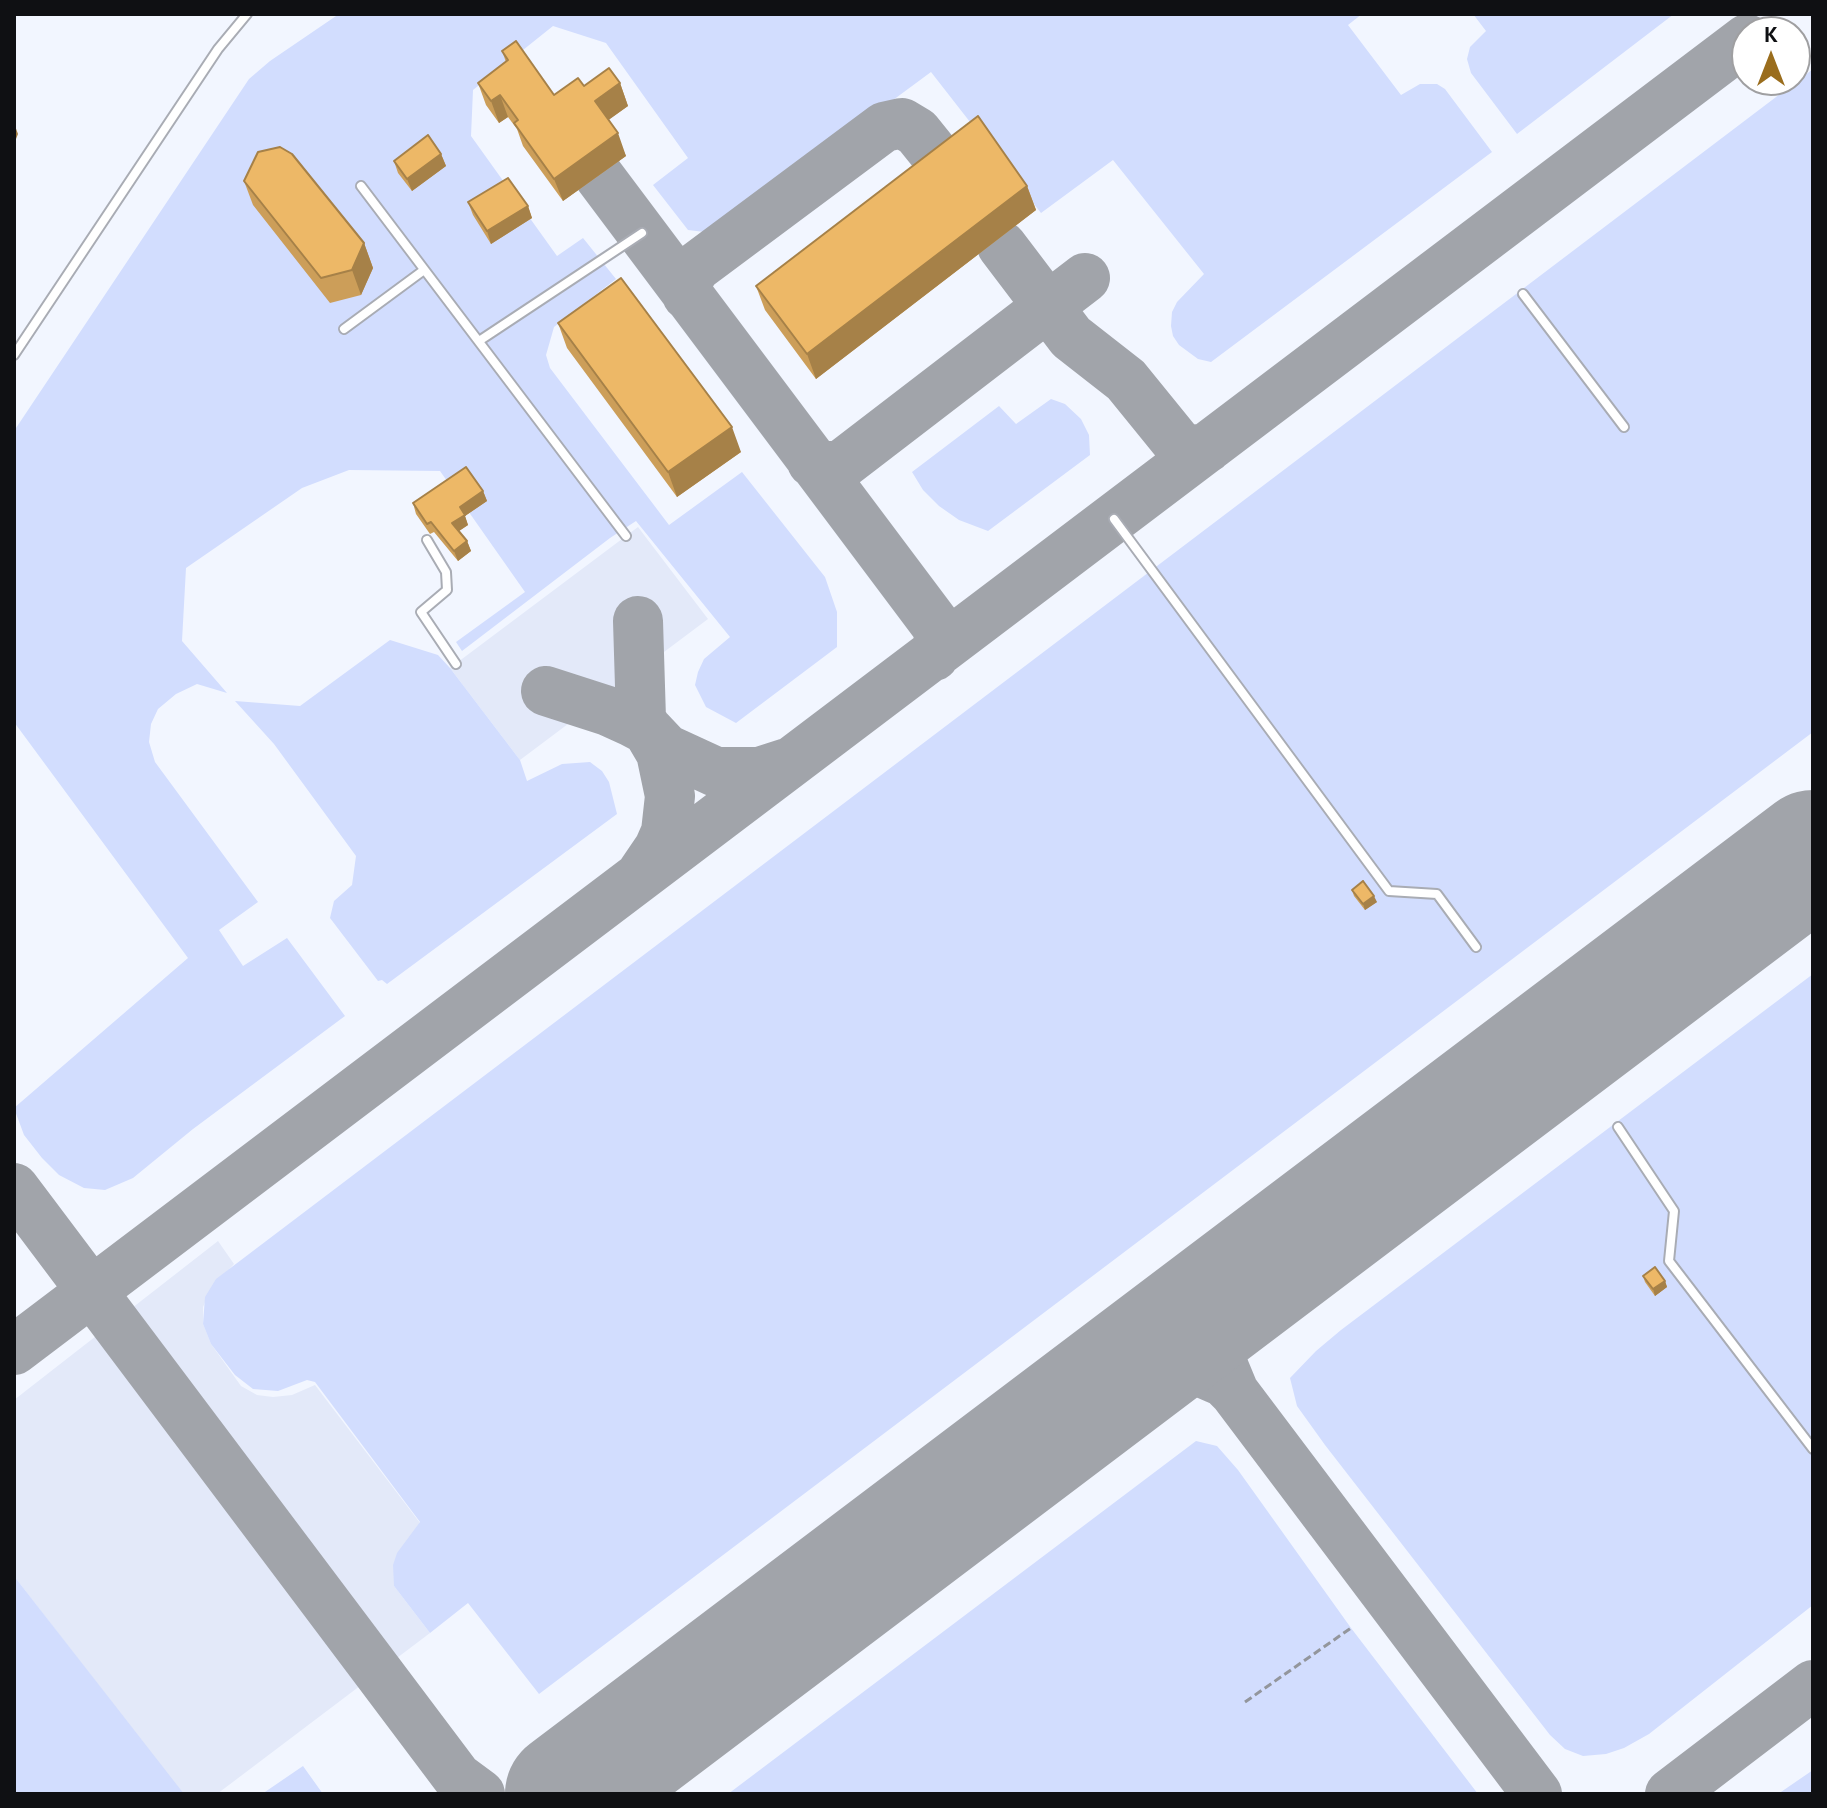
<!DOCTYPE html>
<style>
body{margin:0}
#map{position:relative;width:1827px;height:1808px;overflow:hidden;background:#f2f6ff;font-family:"PT Sans",sans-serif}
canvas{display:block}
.frame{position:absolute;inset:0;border:16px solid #0f1013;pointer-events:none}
.north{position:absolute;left:1731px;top:16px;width:80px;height:80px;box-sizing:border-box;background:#fff;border:2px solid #9f9fa1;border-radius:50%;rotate:0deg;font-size:22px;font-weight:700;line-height:32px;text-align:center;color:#0f1013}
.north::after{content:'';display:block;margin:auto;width:28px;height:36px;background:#9a6d1d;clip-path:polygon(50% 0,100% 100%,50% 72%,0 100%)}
</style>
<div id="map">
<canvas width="1827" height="1808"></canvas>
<div class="frame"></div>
<div class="north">K</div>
</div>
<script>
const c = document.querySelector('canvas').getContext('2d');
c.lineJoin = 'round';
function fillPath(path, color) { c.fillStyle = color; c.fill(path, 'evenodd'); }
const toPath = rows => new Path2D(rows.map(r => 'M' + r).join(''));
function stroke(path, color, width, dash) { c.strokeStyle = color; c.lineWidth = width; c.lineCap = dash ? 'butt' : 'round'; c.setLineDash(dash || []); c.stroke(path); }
fillPath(toPath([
 [638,527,708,619,520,760,450,668],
 [218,1241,234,1264,211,1289,203,1307,203,1324,211,1344,241,1386,257,1395,273,1397,292,1395,315,1385,420,1523,394,1573,394,1586,430,1633,217,1794,182,1794,14,1576,14,1400]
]), '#e3e9f9');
fillPath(toPath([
 [339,14,1362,14,1348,25,1401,95,1420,84,1437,84,1445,89,1492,152,1211,362,1198,359,1179,345,1173,336,1171,326,1172,312,1177,302,1204,274,1113,160,1041,213,931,72,713,233,688,230,653,185,688,158,606,43,553,26,473,90,471,136,557,256,583,238,616,279,554,327,546,355,550,368,669,525,742,472,825,577,837,612,837,647,736,723,706,707,695,685,698,672,704,659,730,637,636,521,610,538,462,651,456,642,525,592,440,471,349,470,302,488,186,568,182,641,227,693,197,684,176,694,158,709,151,724,149,742,155,762,258,902,219,930,243,966,287,938,345,1016,193,1129,133,1178,105,1190,84,1188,59,1175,42,1158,24,1135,14,1108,188,958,14,722,14,431,249,79,270,61],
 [1473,14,1674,14,1517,134,1471,73,1467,59,1470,47,1486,31],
 [1813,69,1813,732,539,1694,468,1603,430,1633,394,1586,393,1565,397,1553,420,1522,315,1382,307,1380,278,1391,253,1389,235,1375,211,1344,203,1324,205,1297,216,1279],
 [1051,399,1065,404,1081,419,1089,435,1090,455,988,531,959,520,939,506,923,490,912,472,999,406,1016,424],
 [390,640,438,655,450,668,520,760,527,781,562,764,590,762,602,771,609,782,617,814,387,984,382,980,378,981,330,918,334,901,352,885,356,856,274,744,235,701,300,706],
 [1813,974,1813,1605,1649,1734,1624,1748,1606,1754,1583,1756,1565,1749,1550,1735,1325,1445,1297,1406,1290,1378,1316,1351,1341,1330],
 [1196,1441,1217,1446,1238,1470,1351,1628,1478,1794,728,1794],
 [14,1576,184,1794,14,1794],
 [303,1766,323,1794,262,1794],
 [1813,1770,1813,1794,1778,1794]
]), '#d2ddfe');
stroke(toPath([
 [599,176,938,628,939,640,934,656],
 [1002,246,1071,337,1126,380,1178,444,1190,450,1207,448],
 [687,295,688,279,696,267,884,127,902,123,917,132,946,168],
 [812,462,822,466,840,466,1085,278],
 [638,621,641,719,661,753,670,796,666,832,659,848,642,873],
 [546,691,608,711,630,721,649,731,666,749,716,772,759,772,787,763],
 [14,1188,457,1777,480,1794],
 [14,1350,1747,39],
 [1126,1372,1158,1366,1194,1369,1224,1382,1234,1392,1537,1794],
 [1234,1392,1222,1363,1221,1350,1230,1309,1244,1283],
 [1670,1794,1813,1685]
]), '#a1a4aa', 50);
stroke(toPath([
 [568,1794,1813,853]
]), '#a1a4aa', 126);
const lane = toPath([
 [361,186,626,536],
 [1523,294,1624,427],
 [344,329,424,270],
 [479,341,642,233],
 [14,355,218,49,247,14],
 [1114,519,1389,891,1437,894,1476,947],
 [427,540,446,572,447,590,421,612,456,664],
 [1618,1127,1674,1211,1669,1261,1813,1449]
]);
stroke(lane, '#a9acb4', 12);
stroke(toPath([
 [1245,1702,1351,1628]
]), '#93969c', 3, [8, 4]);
stroke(lane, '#fff', 8);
fillPath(toPath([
 [502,51,554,95,584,86,620,83,628,106,608,120,626,156,563,201,523,146,517,129,508,117,499,123,486,105,478,83,506,62],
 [441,154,446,166,412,191,398,173,394,161],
 [244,181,364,243,373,268,361,295,330,303,253,205],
 [1027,186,1036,210,816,379,765,310,756,286],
 [468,202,528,206,532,218,491,244,473,215],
 [558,323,741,452,677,497,567,348],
 [483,491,487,501,465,516,468,525,459,531,467,541,471,551,458,561,434,532,430,534,416,514,413,503],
 [1352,890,1377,902,1365,910,1354,896],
 [1643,1276,1665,1281,1667,1287,1655,1296,1645,1282]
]), '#cc9e59');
fillPath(toPath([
 [620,83,628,106,603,124,595,101],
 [500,95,508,117,499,123,491,101],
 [14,123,18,134,14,144],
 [618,133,626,156,563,201,554,179],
 [441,154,446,166,412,191,407,179],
 [1027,186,1036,210,816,379,807,354],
 [528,206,532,218,491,244,487,231],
 [364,243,373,268,361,295,352,270],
 [732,427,741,452,677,497,668,472],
 [483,491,487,501,465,516,468,525,456,533,452,523,460,507],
 [467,541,471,551,458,561,454,551],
 [1374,896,1377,902,1365,910,1363,904],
 [1665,1281,1667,1287,1655,1296,1653,1289]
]), '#a68148');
const building = toPath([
 [516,41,554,95,578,78,584,86,609,68,620,83,595,101,618,133,554,179,514,123,518,120,500,95,491,101,478,83,508,60,502,51,516,41],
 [978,116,1027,186,807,354,756,286,978,116],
 [428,135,441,154,407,179,394,161,428,135],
 [280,147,292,154,364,243,352,270,321,278,244,181,258,152,280,147],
 [508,178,528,206,487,231,468,202,508,178],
 [621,278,732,427,668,472,558,323,621,278],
 [466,467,483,491,460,507,465,515,452,523,467,541,454,551,431,522,427,524,413,503,466,467],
 [1363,881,1374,896,1363,904,1352,890,1363,881],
 [1655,1267,1665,1281,1653,1289,1643,1276,1655,1267]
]);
fillPath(building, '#edb867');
stroke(building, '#a68148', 2);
</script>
